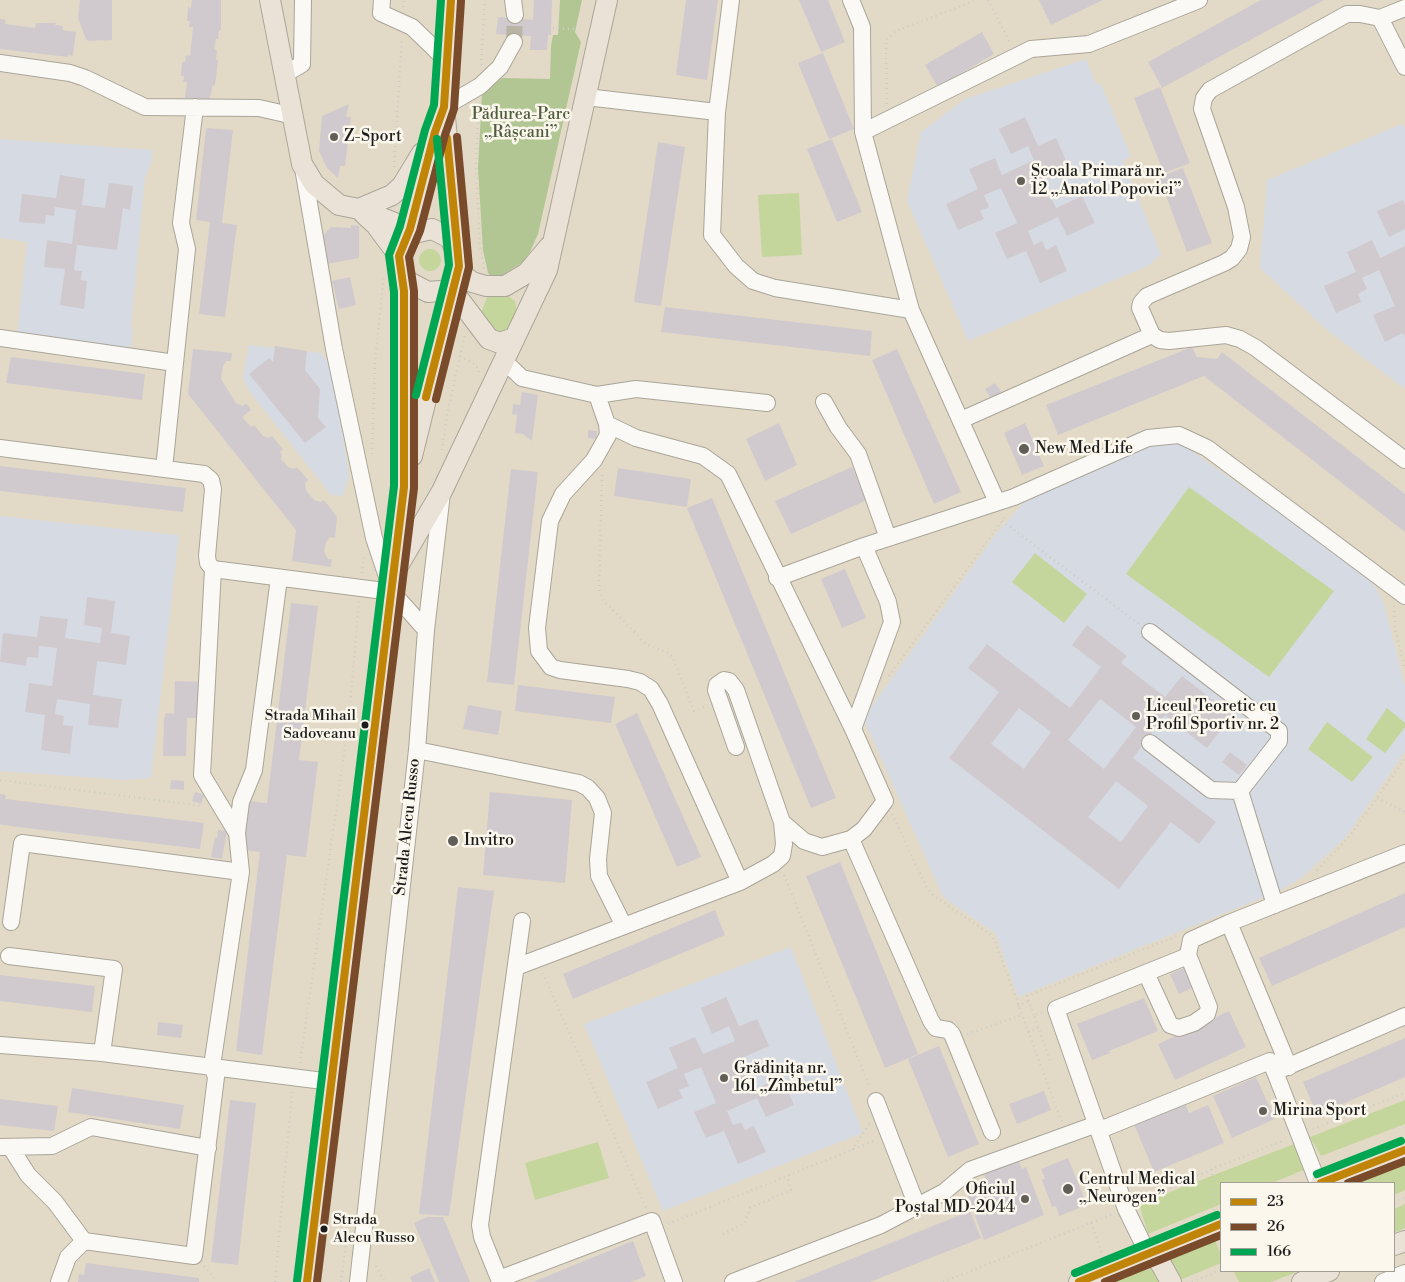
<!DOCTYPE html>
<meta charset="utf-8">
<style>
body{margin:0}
#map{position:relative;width:1405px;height:1282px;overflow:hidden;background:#e2dac6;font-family:"Libre Bodoni",serif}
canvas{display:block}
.legend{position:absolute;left:1220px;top:1182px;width:175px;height:90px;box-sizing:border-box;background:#fbf7ec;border:1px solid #a29f99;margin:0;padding:6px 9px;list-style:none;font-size:15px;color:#1c1c1c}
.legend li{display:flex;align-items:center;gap:10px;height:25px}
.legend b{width:25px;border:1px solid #a29f99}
</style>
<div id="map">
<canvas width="1405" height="1282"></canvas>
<ul class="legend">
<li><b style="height:6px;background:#c08407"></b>23</li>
<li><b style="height:6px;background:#7a4b2a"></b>26</li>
<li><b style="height:6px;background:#00a651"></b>166</li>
</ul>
</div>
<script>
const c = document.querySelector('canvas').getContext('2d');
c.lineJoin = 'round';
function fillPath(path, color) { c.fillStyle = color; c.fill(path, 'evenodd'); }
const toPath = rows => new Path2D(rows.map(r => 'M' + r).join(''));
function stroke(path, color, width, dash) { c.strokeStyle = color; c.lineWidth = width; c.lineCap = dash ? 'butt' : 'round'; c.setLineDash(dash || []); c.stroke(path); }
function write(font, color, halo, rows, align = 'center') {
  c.font = font + ' "Libre Bodoni",serif'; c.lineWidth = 5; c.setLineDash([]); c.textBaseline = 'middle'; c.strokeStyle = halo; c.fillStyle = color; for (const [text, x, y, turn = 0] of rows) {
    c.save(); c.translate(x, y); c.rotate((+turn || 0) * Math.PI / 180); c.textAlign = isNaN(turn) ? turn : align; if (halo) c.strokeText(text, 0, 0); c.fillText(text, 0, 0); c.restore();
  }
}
fillPath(toPath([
 [1086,59,1096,84,1101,84,1131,156,1123,161,1161,254,1148,266,968,341,907,201,921,132,965,99],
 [1402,124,1405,129,1405,389,1327,330,1260,268,1267,180],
 [0,139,153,150,151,164,145,177,131,327,133,330,131,345,128,349,17,336,27,242,0,238],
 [249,345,321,353,333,368,349,476,343,496,331,495,249,391,243,378],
 [1152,444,1182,444,1351,564,1373,584,1383,600,1405,686,1405,752,1345,838,1301,878,1279,891,1018,997,996,934,943,897,865,722,869,710,996,534,1024,502],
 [0,516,179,535,151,778,125,780,0,771],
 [791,947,863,1133,663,1211,584,1024]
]), '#d6dbe3');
fillPath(toPath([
 [799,193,802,255,762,257,758,195],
 '419 260a11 11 0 1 1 22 0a11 11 0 1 1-22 0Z',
 [505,294,515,301,517,312,509,331,498,337,480,315,488,295],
 [1189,487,1334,591,1269,677,1126,574],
 [1035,553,1087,594,1064,623,1012,582],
 [1387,708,1405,723,1405,727,1385,753,1366,739],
 [1327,722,1373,757,1352,782,1308,749],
 [1405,1100,1405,1124,1321,1156,1310,1137],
 [598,1142,609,1178,535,1200,525,1163],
 [1294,1144,1304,1170,1272,1183,1221,1183,1221,1204,1148,1234,1139,1204],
 [1405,1164,1405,1190,1394,1195,1394,1183,1357,1183],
 [1405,1204,1405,1228,1394,1233,1394,1209],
 [1215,1240,1221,1255,1221,1263,1180,1280,1173,1265,1168,1259],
 [1148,1269,1155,1272,1161,1282,1111,1282],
 [1237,1271,1299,1271,1271,1282,1239,1282,1234,1272]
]), '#c5d69d');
fillPath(toPath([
 [560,0,582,0,575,32,581,42,538,234,530,252,523,262,502,275,491,276,488,273,483,250,478,168,482,94,502,78,550,79,551,46,553,35,558,35]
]), '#b2c694');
fillPath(toPath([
 [80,0,112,0,112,40,88,41,86,39,78,18],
 [192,0,221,0,221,30,219,30,218,39,216,39,214,49,217,50,216,60,218,60,215,86,213,85,209,101,185,98,187,82,183,82,184,76,181,76,182,62,185,62,186,55,190,56,193,27,189,27,190,21,187,21,188,7,191,8],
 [534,0,552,0,551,35,548,35,547,50,530,50,531,36,496,34,498,17,533,20],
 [686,0,718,0,707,80,676,75],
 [799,0,828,0,845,42,821,52],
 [1039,0,1103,0,1051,25],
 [1261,0,1324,0,1162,88,1148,62],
 [0,19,6,20,5,24,35,28,36,23,56,23,55,25,63,26,62,30,76,32,73,56,68,55,68,57,0,49],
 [982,32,994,54,938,87,925,65],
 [823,53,854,129,829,139,798,63],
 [1160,87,1190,163,1164,173,1134,98],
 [349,104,346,117,351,117,345,166,340,166,338,178,327,168,319,151,322,116],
 [1025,117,1038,146,1056,138,1068,165,1042,178,1056,208,1082,196,1095,223,1067,236,1058,217,1028,231,1034,245,1042,241,1046,250,1056,245,1067,271,1040,283,1026,251,1007,259,995,233,1017,223,1001,188,984,195,989,207,980,211,984,219,958,230,946,204,978,189,969,169,995,158,1002,175,1034,160,1028,146,1011,154,999,129],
 [206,128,233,130,222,223,237,225,225,317,199,314,210,222,196,220],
 [832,139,862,212,837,222,807,149],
 [658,142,685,147,661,306,634,302],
 [1183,168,1212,243,1187,252,1159,177],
 [60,175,85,179,82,205,105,208,109,183,133,186,130,210,123,208,117,250,77,245,74,270,82,271,81,280,87,281,84,309,60,305,65,269,44,267,47,240,72,244,76,210,55,207,54,216,46,215,45,224,19,222,22,194,56,198],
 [1403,200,1405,205,1405,229,1389,237,1377,211],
 [351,225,359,226,359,258,327,264,325,256,327,254,323,236,331,227,351,228],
 [1372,240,1380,258,1405,246,1405,337,1403,333,1385,342,1373,315,1395,306,1379,270,1362,278,1367,289,1358,294,1361,302,1336,313,1324,286,1356,272,1347,252],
 [350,277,356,305,339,309,332,281],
 [665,307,872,331,870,356,661,332],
 [275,346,307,351,305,370,320,389,318,418,326,427,305,443,249,374,269,358,273,362],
 [1192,347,1197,357,1217,359,1222,352,1405,494,1405,532,1204,376,1058,435,1046,405],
 [193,349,232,353,231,361,226,361,223,366,221,379,236,403,243,406,246,403,251,410,242,417,251,427,254,425,263,436,269,438,272,436,283,449,280,452,282,455,281,459,288,467,294,469,297,467,308,480,305,483,306,490,314,500,321,502,324,500,337,517,335,538,330,537,326,542,324,552,328,559,332,559,331,567,292,561,296,530,188,394],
 [897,349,961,492,934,504,872,360],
 [11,357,145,374,142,400,6,383],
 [995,383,1003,394,993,401,985,389],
 [522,392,538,395,532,441,523,434,515,433,517,415,512,414,513,404,520,405],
 [779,423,797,465,765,481,746,439],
 [1025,423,1044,466,1022,475,1004,433],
 [588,430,597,431,596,439,588,438],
 [0,466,186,488,183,512,0,491],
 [852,467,867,500,791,534,775,501],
 [618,468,691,479,687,507,614,496],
 [511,469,538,472,514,685,487,682],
 [712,498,836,798,811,808,687,508],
 [845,569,866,618,842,628,821,579],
 [87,597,115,601,111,633,130,636,126,665,97,661,93,695,122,699,118,728,88,725,90,704,57,699,55,714,64,716,63,725,73,726,70,754,41,750,45,715,25,712,29,683,52,686,57,648,39,646,38,658,27,657,26,666,0,662,3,633,37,637,40,616,68,619,65,638,100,643,102,628,84,625],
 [291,603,318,606,299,760,318,762,306,857,287,855,262,1055,236,1051,260,852,243,850,249,801,267,803],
 [1087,625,1127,656,1121,663,1165,697,1182,676,1232,715,1207,748,1165,715,1133,758,1216,822,1199,844,1171,822,1119,889,949,758,999,692,968,668,987,644,1070,708,1101,667,1072,645],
 [1100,699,1136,727,1104,769,1068,740],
 [1019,708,1051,732,1024,769,991,744],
 [1116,781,1148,806,1121,842,1088,817],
 [175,681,202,682,201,718,187,718,186,756,163,756,164,720,166,713,174,714],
 [518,685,615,697,611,723,515,711],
 [468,705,502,711,498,735,463,729],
 [637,713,701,857,677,867,615,724],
 [1230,752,1247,765,1239,775,1222,762],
 [171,780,184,781,184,790,170,789],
 [195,792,204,795,201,804,192,801],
 [490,792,572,800,565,883,483,875],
 [0,794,6,795,5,799,204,823,200,849,2,825,0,824],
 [218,830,227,831,222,859,211,857,215,837,217,838],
 [840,862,918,1054,885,1068,806,876],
 [458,887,494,891,449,1216,419,1214],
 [1405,893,1405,927,1272,986,1259,958],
 [715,910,725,935,573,999,563,974],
 [1184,968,1192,988,1179,994,1170,974],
 [0,975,95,986,92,1012,0,1001],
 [726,997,739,1026,757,1019,769,1046,742,1058,755,1089,782,1077,794,1105,766,1117,757,1098,727,1111,733,1125,741,1122,745,1130,754,1126,766,1152,738,1164,724,1131,706,1138,694,1112,716,1103,701,1067,684,1074,689,1086,679,1090,683,1098,658,1109,646,1082,678,1068,669,1048,695,1037,703,1054,735,1041,729,1026,712,1034,701,1008],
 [1144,998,1158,1031,1109,1051,1110,1053,1092,1060,1077,1024],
 [1229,1011,1246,1047,1175,1080,1158,1044],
 [158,1022,183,1025,181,1038,157,1035],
 [1405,1038,1405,1077,1317,1115,1303,1082],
 [939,1046,979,1144,948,1157,908,1059],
 [1256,1077,1275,1119,1232,1138,1213,1096],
 [72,1088,184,1105,180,1129,68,1112],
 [1044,1091,1051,1110,1017,1124,1009,1104],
 [0,1099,58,1106,54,1131,0,1125],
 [230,1100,256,1103,238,1265,211,1262],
 [1185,1103,1189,1113,1208,1105,1224,1143,1154,1172,1134,1124],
 [1017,1157,1022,1169,1026,1167,1044,1215,984,1240,967,1194,988,1185,983,1171],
 [1068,1158,1087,1205,1059,1216,1056,1206,1052,1207,1042,1180,1045,1178,1041,1169],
 [970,1211,981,1238,870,1282,794,1282],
 [427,1217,443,1217,470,1282,439,1282,414,1223],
 [633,1241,646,1276,631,1282,533,1282],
 [86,1263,199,1278,199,1282,78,1282,79,1274,84,1275],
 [429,1268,435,1282,412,1282,410,1277]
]), '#d0cacf');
stroke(toPath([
 [514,42,515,15]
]), '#bab4a4', 16, [16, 8]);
const minor = toPath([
 [382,0,381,13,412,27,447,61],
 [513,0,515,15],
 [851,0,862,27,863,132,911,310,997,502],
 [1405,8,1380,18,1360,14,1347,14,1210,90,1204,98,1202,109,1236,207,1242,237,1239,249,1232,258,1224,263,1147,296,1141,303,1140,308,1152,335,1160,340,1169,341,1226,335,1240,339,1256,348,1405,460],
 [1380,18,1405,67],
 [0,63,70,73,85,78,145,107,259,108,294,116],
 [285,74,302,64,303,0],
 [586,97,717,112,712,235,736,266,753,281,775,288,911,310],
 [444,107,480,86,500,67,514,42],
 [717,112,731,0],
 [863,132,1031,49,1089,44,1199,0],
 [303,168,334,349,374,538,392,592,426,630],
 [0,338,175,363,164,469],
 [504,361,522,378,597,395,636,389,767,403],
 [175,363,187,249,181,223,195,107],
 [597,395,607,424,608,435,594,460,563,494,550,521,537,628,539,651,551,667,560,670,628,679,640,682,651,689,660,704,740,882,773,864,782,856,784,844,782,822,736,690,729,681,724,680,717,685,716,690,736,747],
 [824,402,838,427,858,454,888,538],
 [961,420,1152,335],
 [607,424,636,438,703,456,728,474,853,729,885,801,864,829,851,839,822,847,804,841,782,822],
 [0,448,204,474,211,480,213,489,207,556,208,563,213,569,392,592],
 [213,569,202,775,237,833],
 [777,578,864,546,1014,497,1148,438,1179,435,1207,448,1405,596],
 [1150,632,1279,731,1279,741,1240,791],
 [853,729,892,622,888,602,864,546],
 [1150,743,1211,790,1240,791],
 [417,750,579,783,588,788,597,798,603,813,598,859,599,876,624,926],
 [1240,791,1275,905],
 [851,839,931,1021,936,1028,948,1030,952,1034,992,1132],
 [522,921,480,1225,482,1237,499,1279,652,1221,674,1282],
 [11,922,22,843,241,872],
 [9,956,114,969,102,1053],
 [516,967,740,882],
 [1146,973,1170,1025,1179,1028,1194,1023,1207,1014,1209,1007,1188,955],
 [0,1045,102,1053,331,1082],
 [1289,1067,1229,923,1405,853],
 [1275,1072,1318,1183],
 [876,1101,917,1206],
 [1100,1130,1270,1061,1275,1072,1405,1016],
 [0,1147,52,1146,91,1127,208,1148],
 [11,1148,28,1175,55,1202,84,1241],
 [1148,1254,1126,1209,1056,1009,1183,958,1188,955,1191,940,1229,923],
 [59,1282,68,1257,84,1241,194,1256,216,1077,212,1066,241,872,237,833,241,802,254,770,279,578],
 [358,1282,417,750,426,630,442,493],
 [733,1282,881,1225,944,1192,970,1170,1097,1124],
 [1383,1282,1405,1273]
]);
const major = toPath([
 [270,0,302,164,314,184,339,205,359,209,410,229,423,230],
 [451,0,444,107,458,252],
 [359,209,392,195,402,186,422,153],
 [364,214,376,225,399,256],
 [406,239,441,113],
 [459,266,464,276,472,282,486,286,505,286,527,273,549,247],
 [452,290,489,339,500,343,514,338],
 [412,456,459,266,458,256,450,238,432,229,414,233,401,247,399,266,403,275,409,282,428,292,452,290],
 [398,566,442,491,547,270,607,0],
 [1321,1183,1405,1150],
 [1394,1245,1405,1241],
 [1151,1253,1161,1264,1171,1282],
 [307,1282,404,487,403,275],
 [1079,1282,1221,1224],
 [1302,1282,1329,1271]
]);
stroke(minor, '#aaa599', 18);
stroke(major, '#aaa599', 22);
stroke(toPath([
 [988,0,1010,43],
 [403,7,404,0],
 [553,28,576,29],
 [481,65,485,0],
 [479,103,476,164,480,245,484,269],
 [887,104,886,40,896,31,977,0],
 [394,167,402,38],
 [460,356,476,365,479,372],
 [442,450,447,414,465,335],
 [372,454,375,361,384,275],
 [602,475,599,588,603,600,647,645,669,653,673,658,694,711,707,706],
 [1002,521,1139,624],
 [362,573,364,556],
 [1394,606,1395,629,1405,668],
 [889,676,1005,517],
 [349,717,359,601],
 [0,780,203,806],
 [1377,798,1405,812],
 [892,814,927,888,933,895,990,934,995,941,1062,1123],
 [1317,870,1350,836,1405,758],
 [784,875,870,1088],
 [543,973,646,1208],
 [1018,1006,1029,1001],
 [1042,1013,1034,1015,1051,1063],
 [1034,1015,1027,996,1177,936],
 [1028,1032,1038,1028],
 [967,1034,1022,1015],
 [300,1063,347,733],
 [1313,1129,1405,1093],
 [852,1150,870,1123],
 [1212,1169,1214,1210],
 [1394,1202,1405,1197],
 [1138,1203,1212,1169,1285,1140],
 [1091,1223,1103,1256],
 [668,1224,876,1140],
 [723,1234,744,1224,750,1208,791,1190,787,1176],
 [204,1266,213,1276,215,1282],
 [376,1266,385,1282],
 [275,1282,292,1092],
 [341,1282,348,1226],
 [943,1282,1113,1214],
 [1192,1282,1221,1270]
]), '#ceccc7', 2.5, [1, 4]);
stroke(minor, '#fbf9f6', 16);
stroke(major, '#eae2d6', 20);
stroke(toPath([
 [426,397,459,266,447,138],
 [1321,1183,1405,1150],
 [307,1282,404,487,404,291,399,256,410,229,435,132,444,107,451,0],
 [1079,1282,1221,1224]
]), '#c08407', 8);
stroke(toPath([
 [436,399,469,267,457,137],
 [1348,1183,1405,1161],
 [317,1282,414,488,414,291,409,257,420,231,445,135,454,109,461,1],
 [1105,1282,1221,1235]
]), '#7a4b2a', 8);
stroke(toPath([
 [416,395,449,265,437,139],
 [1317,1174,1401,1141],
 [1075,1273,1217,1215],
 [297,1281,394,486,394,292,389,255,400,226,425,130,434,105,441,0]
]), '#00a651', 8);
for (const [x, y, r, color] of [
 [334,137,5,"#615e58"],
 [1021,181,5,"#615e58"],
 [1024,449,6,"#615e58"],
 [1136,716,5,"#615e58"],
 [365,725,4.5,"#1c1c1c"],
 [453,841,6,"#615e58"],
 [724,1078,5,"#615e58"],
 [1263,1111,5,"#615e58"],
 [1068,1189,6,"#615e58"],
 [1025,1199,5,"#615e58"],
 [324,1229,4.5,"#1c1c1c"]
]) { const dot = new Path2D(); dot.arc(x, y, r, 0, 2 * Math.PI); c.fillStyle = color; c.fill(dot); stroke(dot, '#fbf7ec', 2); }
write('15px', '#1c1c1c', '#fbf7ec', [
 ["Strada Mihail",356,716],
 ["Sadoveanu",356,734],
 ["Strada",333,1220,"left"],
 ["Alecu Russo",333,1238,"left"]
], 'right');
write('16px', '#4f5c3e', '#fbf7ec', [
 ["Pădurea-Parc",521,115],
 ["„Râșcani”",521,133]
]);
write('16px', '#1c1c1c', '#fbf7ec', [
 ["Z-Sport",344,137],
 ["Școala Primară nr.",1031,172],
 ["12 „Anatol Popovici”",1031,190],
 ["New Med Life",1035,449],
 ["Liceul Teoretic cu",1146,707],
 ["Profil Sportiv nr. 2",1146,725],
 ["Invitro",464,841],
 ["Grădinița nr.",734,1069],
 ["161 „Zîmbetul”",734,1087],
 ["Mirina Sport",1273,1111],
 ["Centrul Medical",1079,1180],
 ["„Neurogen”",1079,1198],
 ["Oficiul",1015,1190,"right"],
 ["Poștal MD-2044",1015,1208,"right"]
], 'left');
write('16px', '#1c1c1c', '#fbf7ec', [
 ["Strada Alecu Russo",408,827,-84]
]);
</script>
